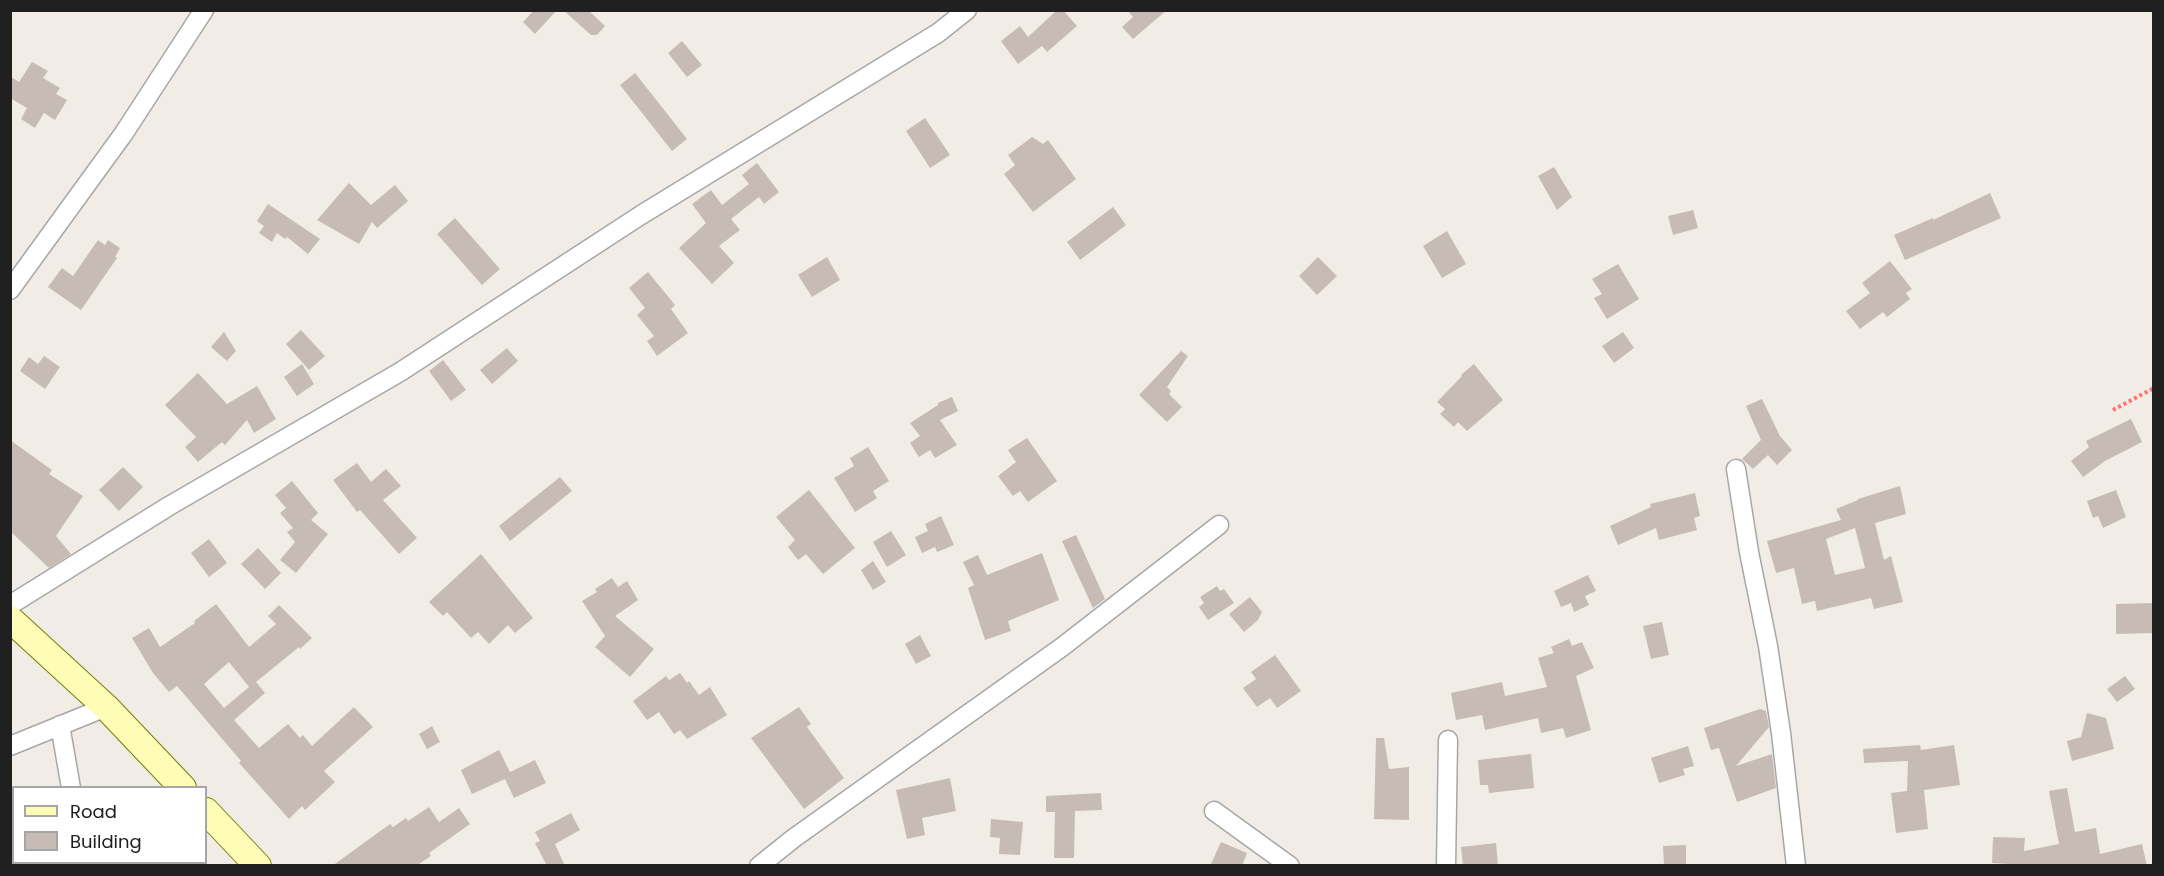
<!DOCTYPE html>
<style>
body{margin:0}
#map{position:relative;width:2164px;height:876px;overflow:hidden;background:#f1ede6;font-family:Poppins,sans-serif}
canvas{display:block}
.frame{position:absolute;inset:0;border:12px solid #202020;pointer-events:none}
.legend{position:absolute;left:12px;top:786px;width:195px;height:78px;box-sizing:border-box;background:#fff;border:2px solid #a6a6a6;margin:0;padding:8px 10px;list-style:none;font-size:18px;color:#202020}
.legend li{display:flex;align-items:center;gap:12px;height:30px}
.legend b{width:30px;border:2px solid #a6a6a6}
</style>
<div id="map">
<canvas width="2164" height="876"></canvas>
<div class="frame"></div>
<ul class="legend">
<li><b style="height:8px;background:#fdfdb8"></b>Road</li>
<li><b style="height:16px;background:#c6bcb5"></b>Building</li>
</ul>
</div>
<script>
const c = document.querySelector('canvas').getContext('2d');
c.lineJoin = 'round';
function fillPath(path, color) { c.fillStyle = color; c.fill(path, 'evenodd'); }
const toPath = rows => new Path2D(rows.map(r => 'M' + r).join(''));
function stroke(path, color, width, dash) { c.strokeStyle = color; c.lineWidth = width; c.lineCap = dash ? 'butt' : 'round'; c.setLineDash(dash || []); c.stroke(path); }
fillPath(toPath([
 [534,10,557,10,535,34,523,22],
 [563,10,588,10,605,26,597,35,591,35],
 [1057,10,1063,10,1077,26,1047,52,1042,46,1018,64,1001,41,1020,26,1028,37],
 [1127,10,1167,10,1133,39,1122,27,1133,17],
 [682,41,702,65,687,77,668,53],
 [32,62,48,71,43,78,60,88,56,94,67,100,55,120,44,113,35,128,21,119,27,108,10,98,10,76,19,82],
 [635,73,687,139,672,151,620,85],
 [925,118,950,155,930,168,906,131],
 [1032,137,1043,144,1048,140,1076,179,1033,212,1004,174,1015,165,1008,155],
 [757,163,779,192,764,204,759,197,731,219,740,230,719,246,734,263,712,284,679,248,706,223,692,204,711,190,722,205,749,184,742,175],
 [1554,167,1572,197,1557,210,1538,176],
 [349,183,371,205,395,185,408,201,377,228,372,222,359,244,317,220],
 [1990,193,2001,218,1905,260,1894,235,1933,218,1933,220],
 [268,204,320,239,308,254,287,237,285,239,277,233,272,242,259,233,264,226,257,221],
 [1113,207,1126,225,1080,260,1067,242],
 [1693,210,1698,228,1673,235,1668,216],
 [455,218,500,269,482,285,437,234],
 [1447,231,1466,264,1442,278,1423,246],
 [98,240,105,245,108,240,120,248,115,257,117,258,81,310,48,287,62,268,73,276],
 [827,257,840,280,812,297,798,275],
 [1318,257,1337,276,1317,295,1299,276],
 [1890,261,1912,289,1906,293,1910,299,1887,317,1883,312,1860,329,1846,311,1870,293,1862,283],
 [1618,264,1639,299,1607,319,1594,298,1602,294,1592,279],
 [648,272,675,305,671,309,688,333,657,356,647,341,654,336,637,315,645,308,629,288],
 [301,330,325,356,309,370,286,344],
 [224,332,236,351,227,361,211,347],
 [1623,332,1634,348,1614,363,1602,346],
 [507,348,518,361,492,384,480,370],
 [1181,351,1188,356,1167,387,1171,391,1169,394,1182,407,1167,422,1139,395],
 [44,356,60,367,45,389,20,371,29,357,38,364],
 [443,360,466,390,451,401,429,371],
 [302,364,314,384,297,396,284,377],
 [1474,364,1503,400,1467,431,1458,422,1454,427,1440,414,1445,409,1437,402,1462,376,1461,375],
 [198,373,227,404,257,386,276,419,254,433,247,420,225,445,222,442,198,462,185,447,196,437,165,405],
 [952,397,958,411,940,420,957,445,935,458,930,450,919,457,910,443,920,436,910,423,938,405,938,403],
 [1762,399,1780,436,1792,450,1777,465,1768,455,1753,469,1742,459,1761,440,1746,406],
 [2131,419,2142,442,2105,461,2083,477,2071,461,2089,447,2086,441],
 [1027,438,1057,481,1028,502,1020,491,1013,496,998,476,1016,462,1008,450],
 [10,440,52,470,49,474,83,496,56,536,71,554,49,568,10,531],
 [868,447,889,481,873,491,877,498,855,512,834,478,854,466,850,458],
 [357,463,371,482,386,469,401,486,383,500,417,538,399,554,360,510,357,512,333,480],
 [123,467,143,487,119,511,99,490],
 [560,477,572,491,510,541,499,526],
 [292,481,318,513,311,520,328,534,296,573,280,560,295,542,287,532,293,528,280,513,286,508,275,495],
 [1900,486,1906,514,1875,523,1884,560,1891,556,1903,602,1874,609,1871,598,1817,611,1815,601,1802,604,1794,568,1776,573,1767,541,1841,520,1836,509,1858,500,1858,499],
 [1855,528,1865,568,1835,575,1826,539],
 [809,490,855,548,823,574,806,554,798,560,788,547,795,540,776,517],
 [2116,490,2126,517,2103,528,2098,516,2093,518,2087,501],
 [1695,493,1700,516,1694,518,1697,530,1659,540,1656,528,1618,545,1610,526,1651,507,1650,504],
 [941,516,954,545,937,552,935,547,922,553,915,537,928,531,925,524],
 [891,531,906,555,887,567,873,542],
 [1076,535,1105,599,1093,608,1062,541],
 [209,539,227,563,209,577,191,553],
 [258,548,281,573,265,589,241,564],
 [1042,553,1059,600,1008,621,1011,631,985,640,968,588,974,585,963,562,978,555,987,575],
 [481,554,533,618,515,633,508,625,489,644,478,632,471,638,447,612,443,616,429,602],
 [873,561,886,582,873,590,861,570],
 [1588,575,1596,591,1585,596,1589,605,1574,612,1571,603,1561,607,1554,591],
 [612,578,618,587,627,581,638,600,615,616,654,649,630,677,595,647,605,636,582,601,597,592,595,589],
 [1217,586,1220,591,1224,589,1234,603,1208,620,1199,607,1204,603,1200,597],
 [1250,597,1262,612,1258,620,1244,632,1229,614],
 [2154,603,2154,633,2116,634,2116,604],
 [216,604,249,647,276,624,268,616,279,605,312,638,300,649,299,647,256,682,265,693,234,720,259,748,288,724,300,738,303,735,312,746,354,707,373,727,324,771,335,782,305,810,302,806,289,819,239,763,241,761,177,686,169,692,153,673,132,638,149,628,160,647,195,623,194,621],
 [229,662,249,687,224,708,204,684],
 [1662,622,1669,655,1651,659,1643,626],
 [920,635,931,656,916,664,905,644],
 [1569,639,1572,646,1582,642,1594,668,1576,676,1591,730,1566,738,1563,728,1541,733,1538,718,1485,730,1482,715,1456,720,1451,693,1502,682,1505,696,1547,687,1538,658,1554,653,1551,647],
 [1275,655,1301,691,1277,708,1270,698,1257,707,1243,688,1256,679,1251,672],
 [680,673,687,683,689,681,699,695,710,687,727,715,687,739,680,730,674,734,659,712,647,720,633,701,666,676,669,680],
 [2125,676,2135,689,2117,702,2107,689],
 [799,707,811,724,807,727,844,778,804,809,751,738],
 [1760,709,1766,711,1769,727,1736,766,1772,754,1776,788,1737,802,1719,748,1711,750,1704,728],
 [2087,713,2106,718,2114,749,2072,761,2067,741,2081,737],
 [432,726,440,742,427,749,419,734],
 [1376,738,1384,738,1389,769,1409,767,1409,820,1374,819],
 [1920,745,1921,750,1954,745,1960,785,1924,790,1928,829,1896,833,1891,793,1907,791,1908,761,1864,763,1863,749],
 [1688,746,1694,766,1683,769,1685,775,1659,783,1651,758],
 [499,750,510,772,535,760,546,783,514,798,505,779,472,794,461,770],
 [1531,754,1534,788,1489,793,1488,785,1480,785,1478,760],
 [950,778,956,811,922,818,925,835,907,839,896,790],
 [2067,788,2075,832,2096,828,2100,854,2142,844,2147,866,2042,866,1992,863,1993,837,2025,838,2024,851,2059,844,2049,791],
 [1101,793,1102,810,1075,811,1074,858,1054,858,1055,812,1046,812,1046,796],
 [429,807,439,822,459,808,470,824,429,853,431,856,416,866,332,866,390,824,393,827,406,818,408,821],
 [571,813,580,830,555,844,565,866,547,866,535,843,540,841,535,832],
 [991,819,1023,822,1020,855,999,854,1000,838,990,837],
 [1221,842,1247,853,1242,866,1210,866],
 [1496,843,1498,866,1463,866,1461,847],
 [1686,845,1686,866,1664,866,1663,846]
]), '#c6bcb5');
const street = toPath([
 [10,290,124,133,204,10],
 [1736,469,1749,552,1768,646,1781,733,1796,866],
 [10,605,169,506,400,372,641,215,938,33,967,10],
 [60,725,71,788],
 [10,746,106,707],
 [1214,811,1290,866],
 [84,862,85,866],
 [759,866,794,838,1062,647,1219,525],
 [1446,866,1448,740]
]);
const secondary = toPath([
 [10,619,106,707,183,788],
 [206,811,258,866]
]);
stroke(street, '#a7a7a7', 21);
stroke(secondary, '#777e00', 28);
stroke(toPath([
 [2113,410,2154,388]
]), '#ff7169', 4, [3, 3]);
stroke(street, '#fff', 18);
stroke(secondary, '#fdfdb8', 26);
</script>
